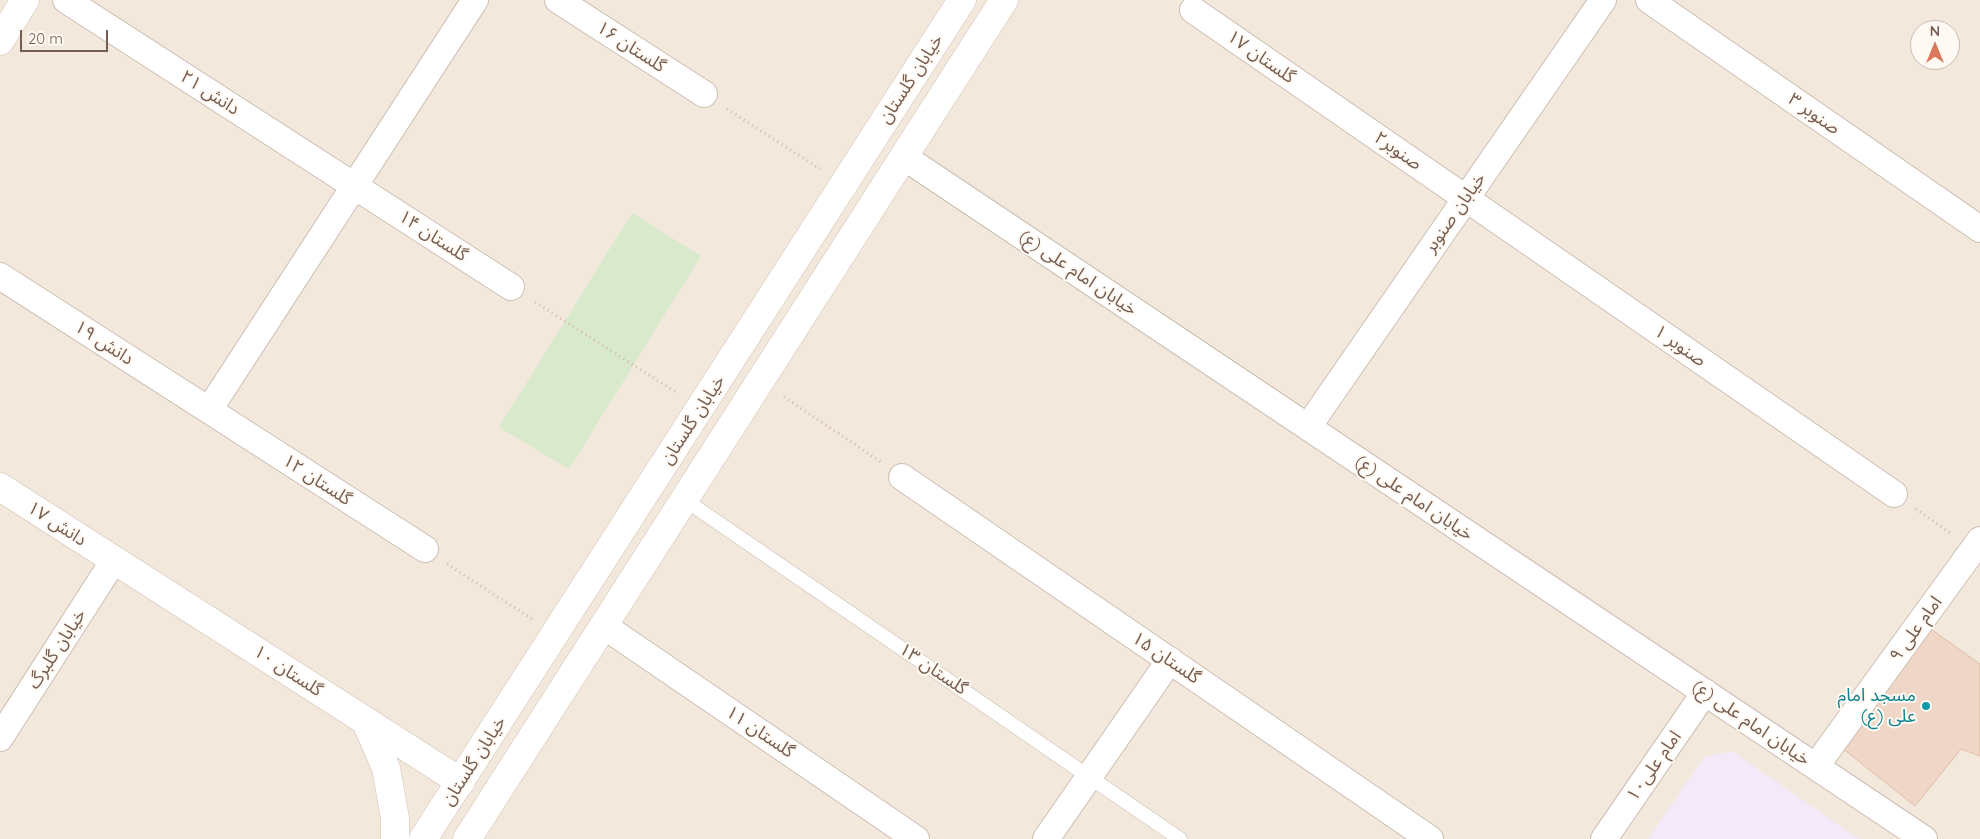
<!DOCTYPE html>
<meta charset="utf-8">
<style>
body{margin:0}
#map{position:relative;width:1980px;height:839px;overflow:hidden;background:#fbf6ed;font-family:Quicksand,sans-serif}
canvas{display:block}
.north{position:absolute;left:1910px;top:20px;width:50px;height:50px;box-sizing:border-box;background:#fefaf3;border:1px solid #c8bbb2;border-radius:50%;rotate:0deg;font-size:14px;font-weight:700;line-height:20px;text-align:center;color:#765d51}
.north::after{content:'';display:block;margin:auto;width:18px;height:22px;background:#da785e;clip-path:polygon(50% 0,100% 100%,50% 72%,0 100%)}
.scale{position:absolute;left:20px;top:30px;width:88px;height:22px;box-sizing:border-box;border:2px solid #765d51;border-top:0;padding-left:6px;font-size:15px;line-height:18px;white-space:nowrap;color:#765d51;-webkit-text-stroke:4px #fefaf3;paint-order:stroke}
</style>
<div id="map">
<canvas width="1980" height="839"></canvas>
<div class="north">N</div>
<div class="scale">20 m</div>
</div>
<script>
const c = document.querySelector('canvas').getContext('2d');
c.lineJoin = 'round';
function fillPath(path, color) { c.fillStyle = color; c.fill(path, 'evenodd'); }
const toPath = rows => new Path2D(rows.map(r => 'M' + r).join(''));
function stroke(path, color, width, dash) { c.strokeStyle = color; c.lineWidth = width; c.lineCap = dash ? 'butt' : 'round'; c.setLineDash(dash || []); c.stroke(path); }
function write(font, color, halo, rows, align = 'center') {
  c.font = font + ' Quicksand,"Noto Sans Arabic",sans-serif'; c.lineWidth = 4; c.setLineDash([]); c.textBaseline = 'middle'; c.strokeStyle = halo; c.fillStyle = color; for (const [text, x, y, turn = 0] of rows) {
    c.save(); c.translate(x, y); c.rotate((+turn || 0) * Math.PI / 180); c.textAlign = isNaN(turn) ? turn : align; if (halo) c.strokeText(text, 0, 0); c.fillText(text, 0, 0); c.restore();
  }
}
fillPath(toPath([
 [0,0,1980,0,1980,839,0,839],
 [1920,30,1950,30,1950,60,1920,60]
]), '#f3e8dc');
fillPath(toPath([
 [1732,751,1859,839,1648,839,1704,757]
]), '#f3e9f8');
fillPath(toPath([
 [632,213,701,256,569,469,499,427]
]), '#d8e9cc');
const building = toPath([
 [1928,627,1980,664,1980,756,1961,749,1915,806,1842,748,1928,627]
]);
fillPath(building, '#efd6c7');
stroke(building, '#e0bda8', 1);
const lane = toPath([
 [685,500,1180,839]
]);
const street = toPath([
 [66,0,511,287],
 [558,0,704,94],
 [1649,0,1980,229],
 [1193,10,1894,494],
 [904,157,1924,839],
 [0,276,425,549],
 [209,410,475,0],
 [1308,427,1603,0],
 [902,477,1430,839],
 [604,626,916,839],
 [0,738,114,560],
 [1816,766,1980,540],
 [1046,839,1170,660],
 [1604,839,1705,692]
]);
const secondary = toPath([
 [0,41,25,0],
 [0,487,461,782],
 [366,722,386,768,395,818,395,839],
 [423,839,962,0],
 [467,839,1004,0]
]);
stroke(lane, '#cdbeb3', 15);
stroke(street, '#cdbeb3', 28);
stroke(secondary, '#d3c0b3', 29);
stroke(toPath([
 [727,109,820,169],
 [535,302,677,393],
 [784,397,881,462],
 [1916,509,1950,533],
 [447,564,532,619]
]), '#d4b9a9', 3, [1, 4]);
stroke(lane, '#fff', 14);
stroke(street, '#fff', 26);
stroke(secondary, '#fff', 28);
for (const [x, y, r, color] of [
 [1926,706,5,"#0f9aa8"]
]) { const dot = new Path2D(); dot.arc(x, y, r, 0, 2 * Math.PI); c.fillStyle = color; c.fill(dot); stroke(dot, '#fefaf3', 2); }
write('18px', '#765d51', '#fefaf3', [
 ["گلستان ۱۶",631,47,33],
 ["گلستان ۱۷",1261,57,35],
 ["خیابان گلستان",911,79,-57],
 ["دانش ۲۱",210,93,33],
 ["صنوبر ۳",1814,114,35],
 ["صنوبر۲",1398,151,35],
 ["خیابان صنوبر",1455,213,-55],
 ["گلستان ۱۴",433,236,33],
 ["خیابان امام علی (ع)",1078,273,34],
 ["دانش ۱۹",104,343,33],
 ["صنوبر ۱",1680,346,35],
 ["خیابان گلستان",693,420,-57],
 ["گلستان ۱۲",317,480,33],
 ["خیابان امام علی (ع)",1414,498,34],
 ["دانش ۱۷",57,524,33],
 ["امام علی ۹",1916,629,-54],
 ["خیابان گلبرگ",57,649,-57],
 ["گلستان ۱۵",1166,658,34],
 ["گلستان ۱۳",933,669,34],
 ["گلستان ۱۰",288,671,33],
 ["خیابان امام علی (ع)",1751,723,34],
 ["گلستان ۱۱",760,732,34],
 ["خیابان گلستان",474,761,-57],
 ["امام علی۱۰",1654,766,-55]
]);
write('18px', '#0d838f', '#fefaf3', [
 ["مسجد امام",1916,696],
 ["علی (ع)",1916,717]
], 'right');
</script>
